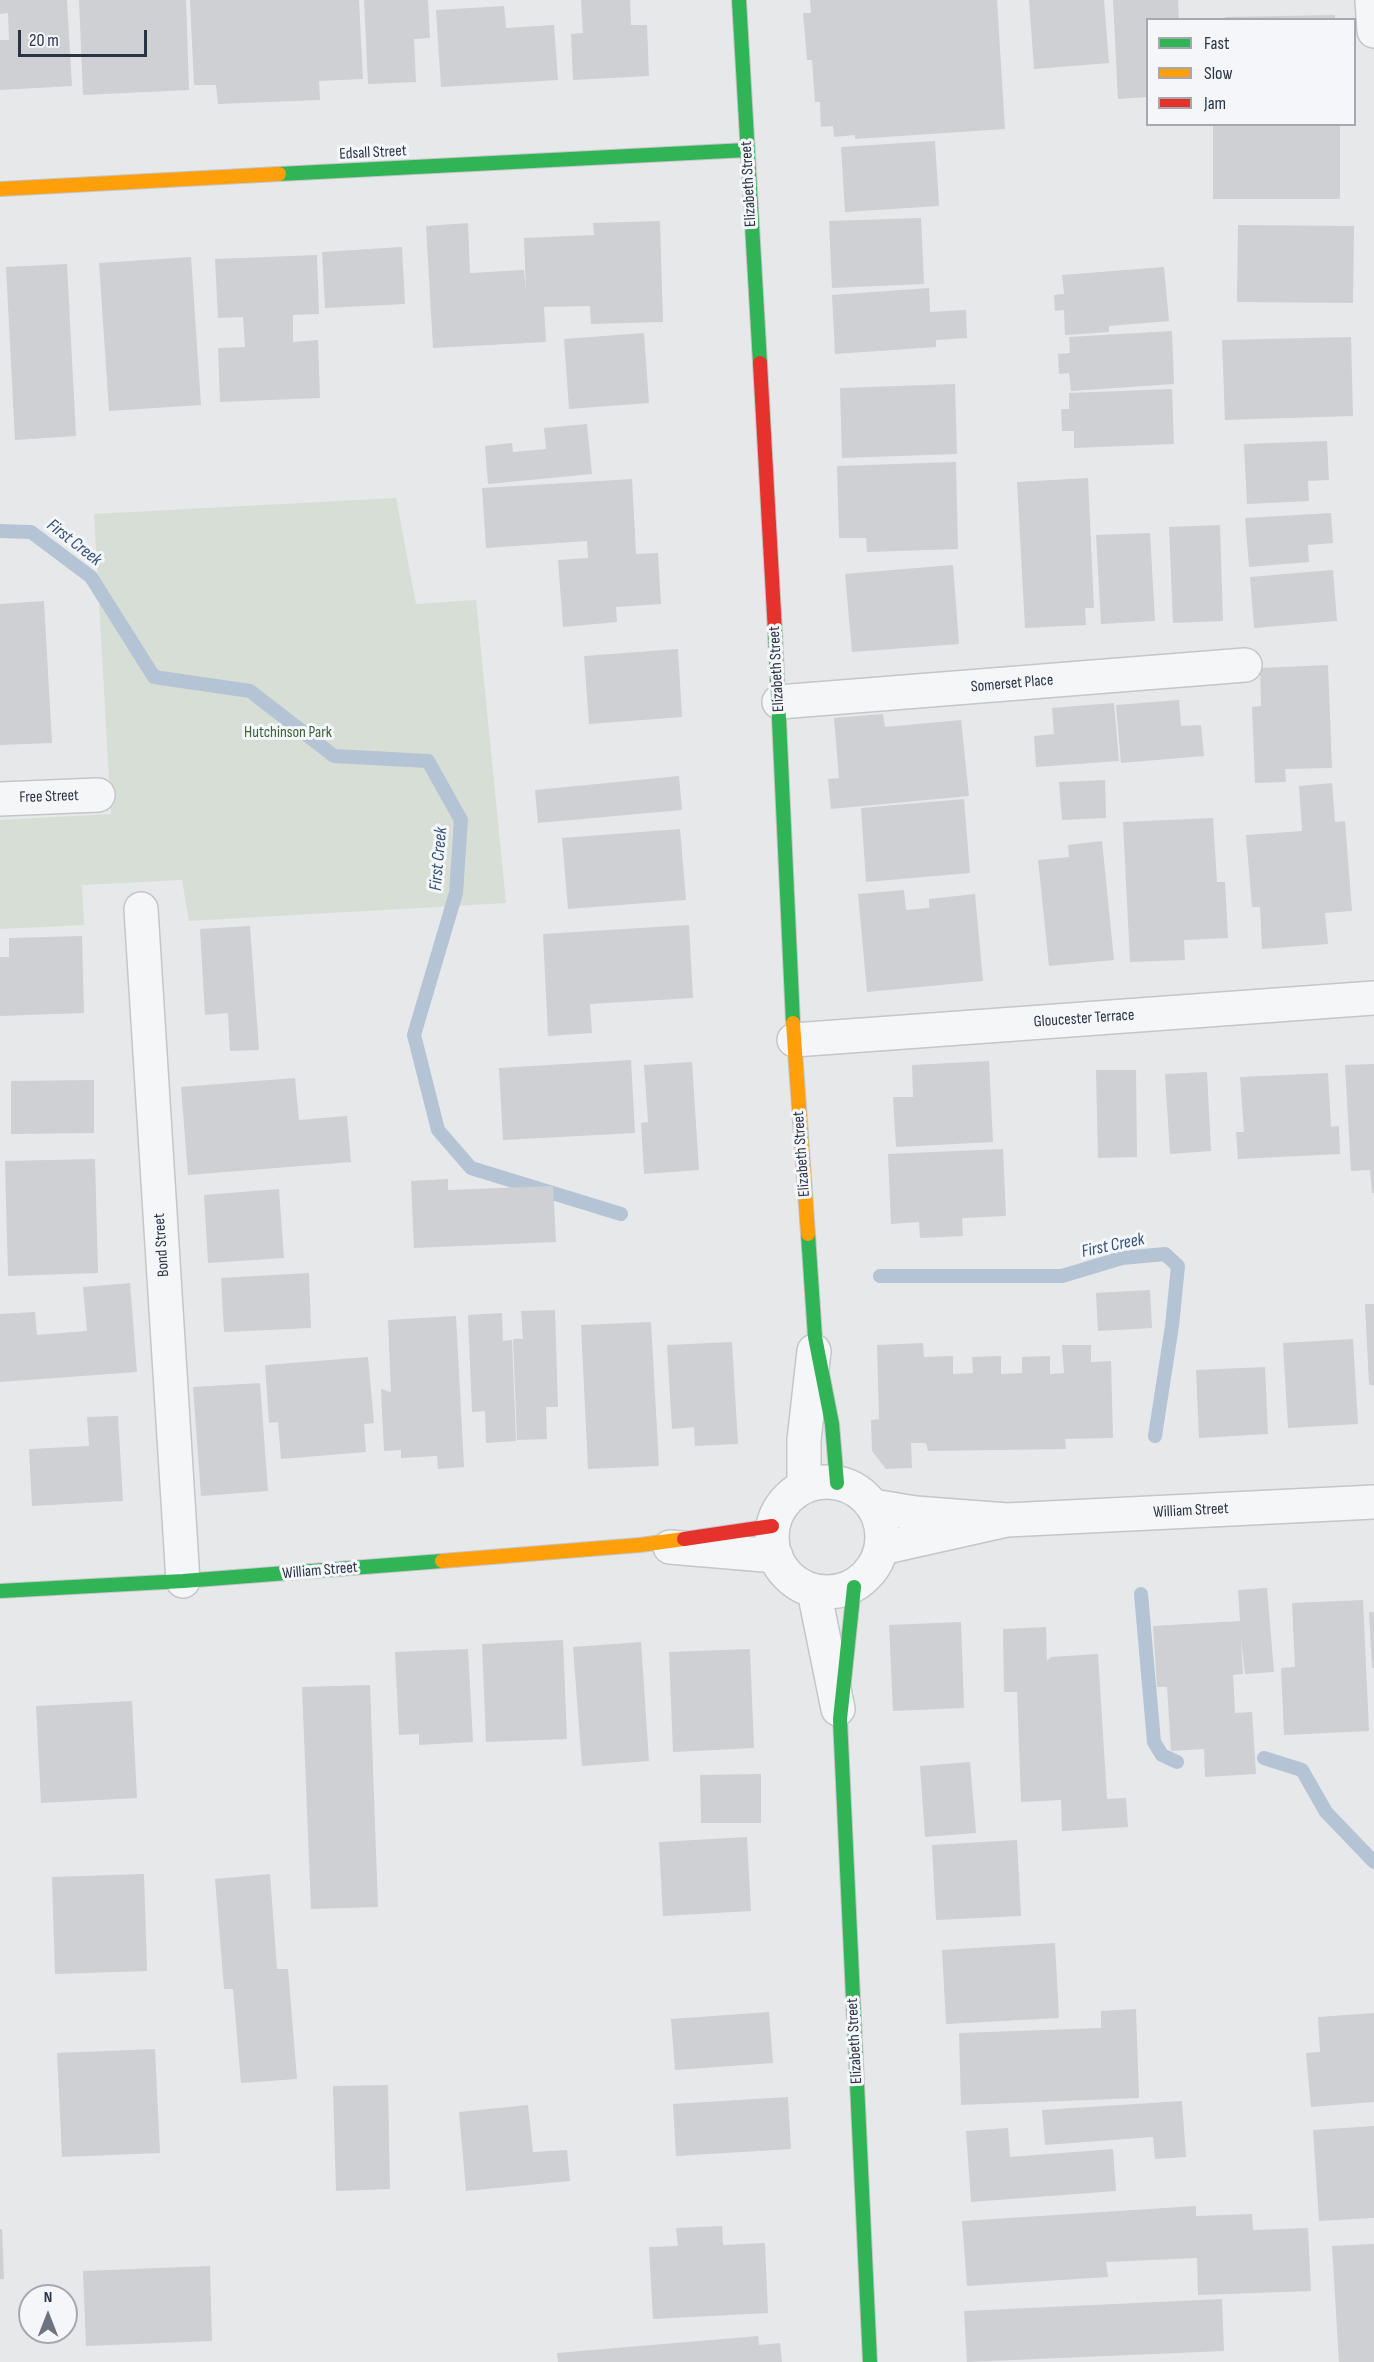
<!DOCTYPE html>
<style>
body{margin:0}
#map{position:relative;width:1374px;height:2362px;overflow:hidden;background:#e6e8ea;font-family:"Sofia Sans Condensed",sans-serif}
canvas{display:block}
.legend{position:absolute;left:1146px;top:18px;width:210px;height:108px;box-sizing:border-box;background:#f4f6f9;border:2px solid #a4a8b1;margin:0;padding:8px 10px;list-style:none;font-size:18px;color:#2b3445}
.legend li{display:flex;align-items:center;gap:12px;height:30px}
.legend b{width:30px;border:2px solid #a4a8b1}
.north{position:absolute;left:18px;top:2284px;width:60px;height:60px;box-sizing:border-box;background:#f4f6f9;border:2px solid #a4a8b1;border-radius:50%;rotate:0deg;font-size:16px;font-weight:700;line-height:24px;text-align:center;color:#2b3445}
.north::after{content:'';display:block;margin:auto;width:21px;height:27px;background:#6c737f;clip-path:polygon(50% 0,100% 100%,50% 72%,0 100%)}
.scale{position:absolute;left:18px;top:30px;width:129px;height:27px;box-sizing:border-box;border:3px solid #2b3445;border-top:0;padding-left:8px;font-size:18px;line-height:21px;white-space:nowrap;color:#2b3445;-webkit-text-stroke:4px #f4f6f9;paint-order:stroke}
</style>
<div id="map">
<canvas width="1374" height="2362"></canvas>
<ul class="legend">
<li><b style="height:8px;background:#30b455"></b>Fast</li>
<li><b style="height:8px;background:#ff9f0a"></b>Slow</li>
<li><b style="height:8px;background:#e5322d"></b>Jam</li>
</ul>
<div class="north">N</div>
<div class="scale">20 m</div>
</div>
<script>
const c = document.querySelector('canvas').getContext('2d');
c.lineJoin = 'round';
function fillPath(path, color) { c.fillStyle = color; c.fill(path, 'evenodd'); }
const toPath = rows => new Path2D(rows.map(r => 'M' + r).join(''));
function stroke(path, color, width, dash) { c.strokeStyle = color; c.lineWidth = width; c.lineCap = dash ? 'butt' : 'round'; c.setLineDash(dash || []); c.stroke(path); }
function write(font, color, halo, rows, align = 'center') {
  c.font = font + ' "Sofia Sans Condensed",sans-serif'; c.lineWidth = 6; c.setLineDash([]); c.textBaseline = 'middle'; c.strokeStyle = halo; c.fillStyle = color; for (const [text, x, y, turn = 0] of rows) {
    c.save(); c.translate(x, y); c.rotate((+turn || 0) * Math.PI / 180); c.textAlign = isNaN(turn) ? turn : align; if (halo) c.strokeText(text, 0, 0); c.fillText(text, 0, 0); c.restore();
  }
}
fillPath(toPath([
 [396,498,416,604,476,600,506,903,189,921,182,880,82,885,84,925,0,929,0,820,111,814,94,514]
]), '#d6ded6');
stroke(toPath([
 [0,531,31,532,91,577,154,677,250,691,334,756,428,761,461,820,456,893,414,1035,438,1130,471,1168,621,1214],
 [880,1276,1062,1276,1122,1258,1165,1254,1178,1266,1172,1326,1155,1436],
 [1141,1594,1154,1742,1162,1755,1177,1762],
 [1264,1758,1302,1770,1326,1812,1374,1862]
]), '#b4c4d5', 14);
fillPath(toPath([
 [0,0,67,0,72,86,0,90,0,40,9,40,8,13,0,14],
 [79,0,186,0,189,90,83,95],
 [190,0,359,0,363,79,319,81,320,100,218,104,216,85,194,85],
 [364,0,428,0,430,38,414,39,416,82,368,84],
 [581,0,630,0,631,25,647,25,649,76,573,80,571,34,583,33],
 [810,0,997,0,1005,129,855,139,855,135,834,137,833,126,821,127,820,102,815,102,812,60,807,60,803,13,811,13],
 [1029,0,1104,0,1109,63,1034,69],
 [1113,0,1178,0,1179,20,1148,20,1148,97,1118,99],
 [504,6,506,28,554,25,558,80,441,87,436,10],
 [1335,15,1335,20,1225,20,1225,17],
 [1213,124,1340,124,1340,199,1213,199],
 [935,141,939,206,845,212,841,147],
 [921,218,924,284,832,288,829,221],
 [660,221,663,322,591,324,590,306,544,307,546,342,433,348,426,226,468,223,470,273,524,270,526,294,524,238,594,235,593,223],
 [1238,225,1354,226,1353,303,1237,302],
 [402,247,405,304,325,308,322,252],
 [317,255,319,314,293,315,293,342,318,340,320,398,220,402,218,348,245,347,243,317,218,318,215,259],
 [191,257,201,405,109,411,99,263],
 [67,264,76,436,15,440,6,267],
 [1164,267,1169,321,1109,326,1109,332,1065,335,1064,310,1055,311,1054,295,1064,294,1062,275],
 [929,288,930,312,966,310,967,338,936,340,936,347,835,354,832,295],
 [1172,331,1174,384,1071,391,1069,373,1059,374,1058,354,1070,353,1069,337],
 [644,333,649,403,569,409,564,339],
 [1351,337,1353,416,1225,420,1222,340],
 [955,384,957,454,842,458,840,388],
 [1172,389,1174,444,1074,448,1074,431,1062,431,1061,409,1069,409,1069,393],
 [587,424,592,474,488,484,485,446,512,443,513,452,546,449,544,428],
 [1327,441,1329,480,1308,481,1309,501,1247,504,1244,444],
 [956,462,958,549,867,552,866,538,839,538,837,466],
 [1088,478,1094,608,1085,608,1086,625,1025,628,1017,482],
 [632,479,636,554,658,553,661,604,616,607,617,622,563,627,558,560,588,558,587,541,486,548,482,488],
 [1331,513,1333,543,1308,545,1309,562,1249,567,1245,518],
 [1220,525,1223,621,1173,623,1169,527],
 [1150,533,1155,621,1101,624,1096,535],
 [953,565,959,644,852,652,845,574],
 [1333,570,1337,621,1254,628,1250,577],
 [44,601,52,743,0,745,0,604],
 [678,649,682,717,589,724,584,656],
 [1328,665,1332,768,1285,769,1286,782,1255,783,1252,707,1261,706,1260,668],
 [1179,700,1181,726,1201,725,1204,756,1121,763,1116,705],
 [1114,703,1119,761,1036,767,1034,736,1054,734,1052,708],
 [883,714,885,727,961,720,969,796,831,809,828,779,839,778,834,718],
 [679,776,682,810,538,823,535,790],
 [1105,780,1106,818,1062,820,1059,782],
 [1332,783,1335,822,1345,821,1352,911,1325,913,1328,944,1262,949,1260,907,1252,907,1246,835,1302,831,1299,786],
 [964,799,970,873,866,882,861,808],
 [1213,818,1217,882,1225,882,1228,938,1184,940,1185,960,1130,962,1123,822],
 [680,829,686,900,568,909,562,838],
 [1102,841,1114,960,1049,966,1038,860,1069,857,1068,845],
 [904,890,906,910,929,908,929,899,975,894,983,981,867,992,858,894],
 [689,925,693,998,590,1004,592,1033,548,1036,543,934],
 [250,926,259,1050,230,1051,228,1013,205,1015,200,929],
 [82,936,84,1013,0,1016,0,957,9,957,9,938],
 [631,1060,635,1133,503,1140,499,1068],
 [989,1061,993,1142,896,1147,893,1097,913,1097,912,1065],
 [692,1062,699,1170,644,1174,641,1123,648,1122,644,1065],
 [1374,1064,1374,1193,1372,1193,1370,1170,1351,1171,1345,1065],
 [1096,1070,1136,1070,1137,1157,1098,1158],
 [1207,1072,1211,1151,1170,1154,1165,1074],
 [1328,1073,1331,1127,1339,1126,1340,1154,1238,1159,1236,1132,1244,1132,1240,1077],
 [295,1078,299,1120,347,1116,351,1162,188,1175,181,1087],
 [94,1080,94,1133,11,1134,11,1081],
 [1003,1149,1006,1216,962,1218,963,1236,920,1238,919,1222,891,1224,888,1154],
 [95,1159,98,1273,8,1276,5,1161],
 [448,1179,448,1190,553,1186,556,1242,414,1248,411,1181],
 [279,1189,284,1258,208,1263,204,1195],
 [309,1273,311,1328,224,1332,221,1278],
 [130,1283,137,1372,0,1382,0,1314,35,1312,37,1335,87,1331,83,1287],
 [1150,1290,1152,1328,1098,1331,1096,1293],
 [1365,1304,1374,1304,1374,1385,1369,1385],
 [555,1310,558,1407,546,1407,547,1439,517,1440,513,1339,523,1339,521,1311],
 [502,1313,503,1341,512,1340,516,1441,486,1443,485,1411,472,1412,468,1315],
 [456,1316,464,1467,438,1469,437,1456,401,1458,401,1450,384,1451,381,1389,391,1392,388,1320],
 [651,1322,659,1466,588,1469,581,1325],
 [1353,1339,1358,1424,1288,1428,1283,1343],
 [732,1342,738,1444,695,1446,694,1427,672,1429,667,1345],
 [923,1343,924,1357,953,1356,953,1374,973,1373,972,1357,1001,1356,1001,1374,1022,1373,1022,1357,1050,1356,1050,1374,1064,1373,1062,1345,1091,1345,1091,1362,1111,1361,1113,1438,1065,1439,1066,1449,928,1451,926,1443,911,1443,912,1468,886,1469,872,1451,871,1420,879,1419,877,1345],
 [368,1357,374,1423,364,1424,366,1452,281,1459,278,1422,269,1423,265,1365],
 [1265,1367,1268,1434,1199,1438,1196,1370],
 [260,1383,268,1491,201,1496,193,1387],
 [118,1416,123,1501,32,1506,29,1449,89,1446,87,1417],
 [1267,1588,1274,1672,1245,1674,1241,1638,1243,1674,1233,1675,1235,1713,1252,1712,1256,1774,1205,1777,1204,1749,1171,1751,1167,1687,1157,1687,1153,1626,1240,1621,1238,1590],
 [1363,1600,1369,1731,1284,1735,1281,1668,1295,1667,1292,1603],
 [1369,1612,1374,1612,1374,1668,1372,1668],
 [961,1622,964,1708,893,1711,889,1625],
 [1046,1627,1047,1661,1051,1657,1098,1654,1107,1799,1126,1798,1128,1827,1062,1831,1061,1800,1021,1802,1017,1692,1004,1692,1003,1629],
 [563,1640,567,1739,486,1742,482,1644],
 [641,1642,649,1761,582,1766,573,1647],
 [468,1649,473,1742,419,1745,419,1734,399,1735,395,1652],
 [750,1649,754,1748,673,1752,669,1652],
 [370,1685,378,1907,311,1909,302,1687],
 [132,1701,137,1798,41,1803,36,1706],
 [970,1762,976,1833,925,1837,920,1766],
 [761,1774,761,1823,701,1823,700,1775],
 [747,1837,751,1911,663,1916,659,1842],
 [1017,1840,1021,1916,936,1920,932,1845],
 [144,1874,147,1971,55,1974,52,1877],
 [270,1874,277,1969,288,1969,297,2079,241,2083,233,1989,224,1989,215,1879],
 [1055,1943,1059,2018,946,2024,942,1950],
 [1136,2009,1139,2098,961,2105,959,2033,1101,2028,1101,2011],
 [769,2012,773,2063,675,2070,671,2019],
 [1374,2013,1374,2102,1311,2107,1306,2053,1320,2052,1318,2017],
 [155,2049,160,2153,62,2157,57,2053],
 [388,2085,390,2189,336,2191,333,2086],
 [788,2097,791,2149,676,2156,673,2104],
 [1182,2101,1186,2157,1155,2159,1153,2137,1045,2145,1042,2110],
 [528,2105,533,2152,567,2150,570,2181,466,2191,459,2112],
 [1374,2126,1374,2218,1319,2221,1313,2130],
 [1008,2128,1010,2157,1113,2149,1116,2191,971,2202,966,2131],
 [1196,2206,1196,2216,1252,2214,1253,2230,1308,2228,1311,2291,1198,2295,1197,2258,1106,2262,1108,2277,967,2286,962,2221],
 [722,2226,723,2245,765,2243,768,2313,653,2319,649,2247,678,2246,676,2228],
 [0,2229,2,2229,4,2279,0,2279],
 [1374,2244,1374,2362,1339,2362,1332,2246],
 [210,2266,212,2341,86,2346,83,2271],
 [1222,2299,1224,2351,967,2362,964,2311],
 [758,2336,759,2345,780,2343,782,2362,558,2362,557,2353]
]), '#ced0d3');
const street = toPath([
 [1372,0,1374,31],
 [779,702,1245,665],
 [0,799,98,795],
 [141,909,183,1581],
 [794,1040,1374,998],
 '772 1537a55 55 0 1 1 110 0a55 55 0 1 1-110 0Z',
 [804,1486,804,1440,814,1351],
 [873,1506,915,1513,1007,1520,882,1548],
 [1007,1520,1374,1502],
 [670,1547,776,1556],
 [814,1591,838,1709]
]);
const fast = toPath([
 [739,0,760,363],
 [279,174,747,150],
 [775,632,793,1023],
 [808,1234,815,1337,832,1424,837,1483],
 [854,1587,840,1719,870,2362],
 [0,1591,183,1581,442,1561]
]);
const slow = toPath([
 [0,189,279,174],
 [793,1023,808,1234],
 [442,1561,640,1545,684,1539]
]);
const jam = toPath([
 [760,363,775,632],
 [684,1539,772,1526]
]);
stroke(street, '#c4c6c8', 36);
stroke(fast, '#c4c6c8', 16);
stroke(slow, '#c4c6c8', 16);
stroke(jam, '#c4c6c8', 16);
stroke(street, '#f5f6f7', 33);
stroke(fast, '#30b455', 14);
stroke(slow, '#ff9f0a', 14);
stroke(jam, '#e5322d', 14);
write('16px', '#2b3445', '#f4f6f9', [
 ["Edsall Street",373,153,-3],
 ["Elizabeth Street",749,184,-93],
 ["Elizabeth Street",777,669,-93],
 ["Somerset Place",1012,684,-5],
 ["Free Street",49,797,-2],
 ["Gloucester Terrace",1084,1019,-4],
 ["Elizabeth Street",802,1154,-94],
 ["Bond Street",162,1245,-94],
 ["William Street",1191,1511,-3],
 ["William Street",320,1571,-5],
 ["Elizabeth Street",855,2041,-93]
]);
write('16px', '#3f6138', '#f4f6f9', [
 ["Hutchinson Park",288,733]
]);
write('italic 18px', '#34527a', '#f4f6f9', [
 ["First Creek",74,543,38],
 ["First Creek",439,859,-85],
 ["First Creek",1113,1246,-12]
]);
</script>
